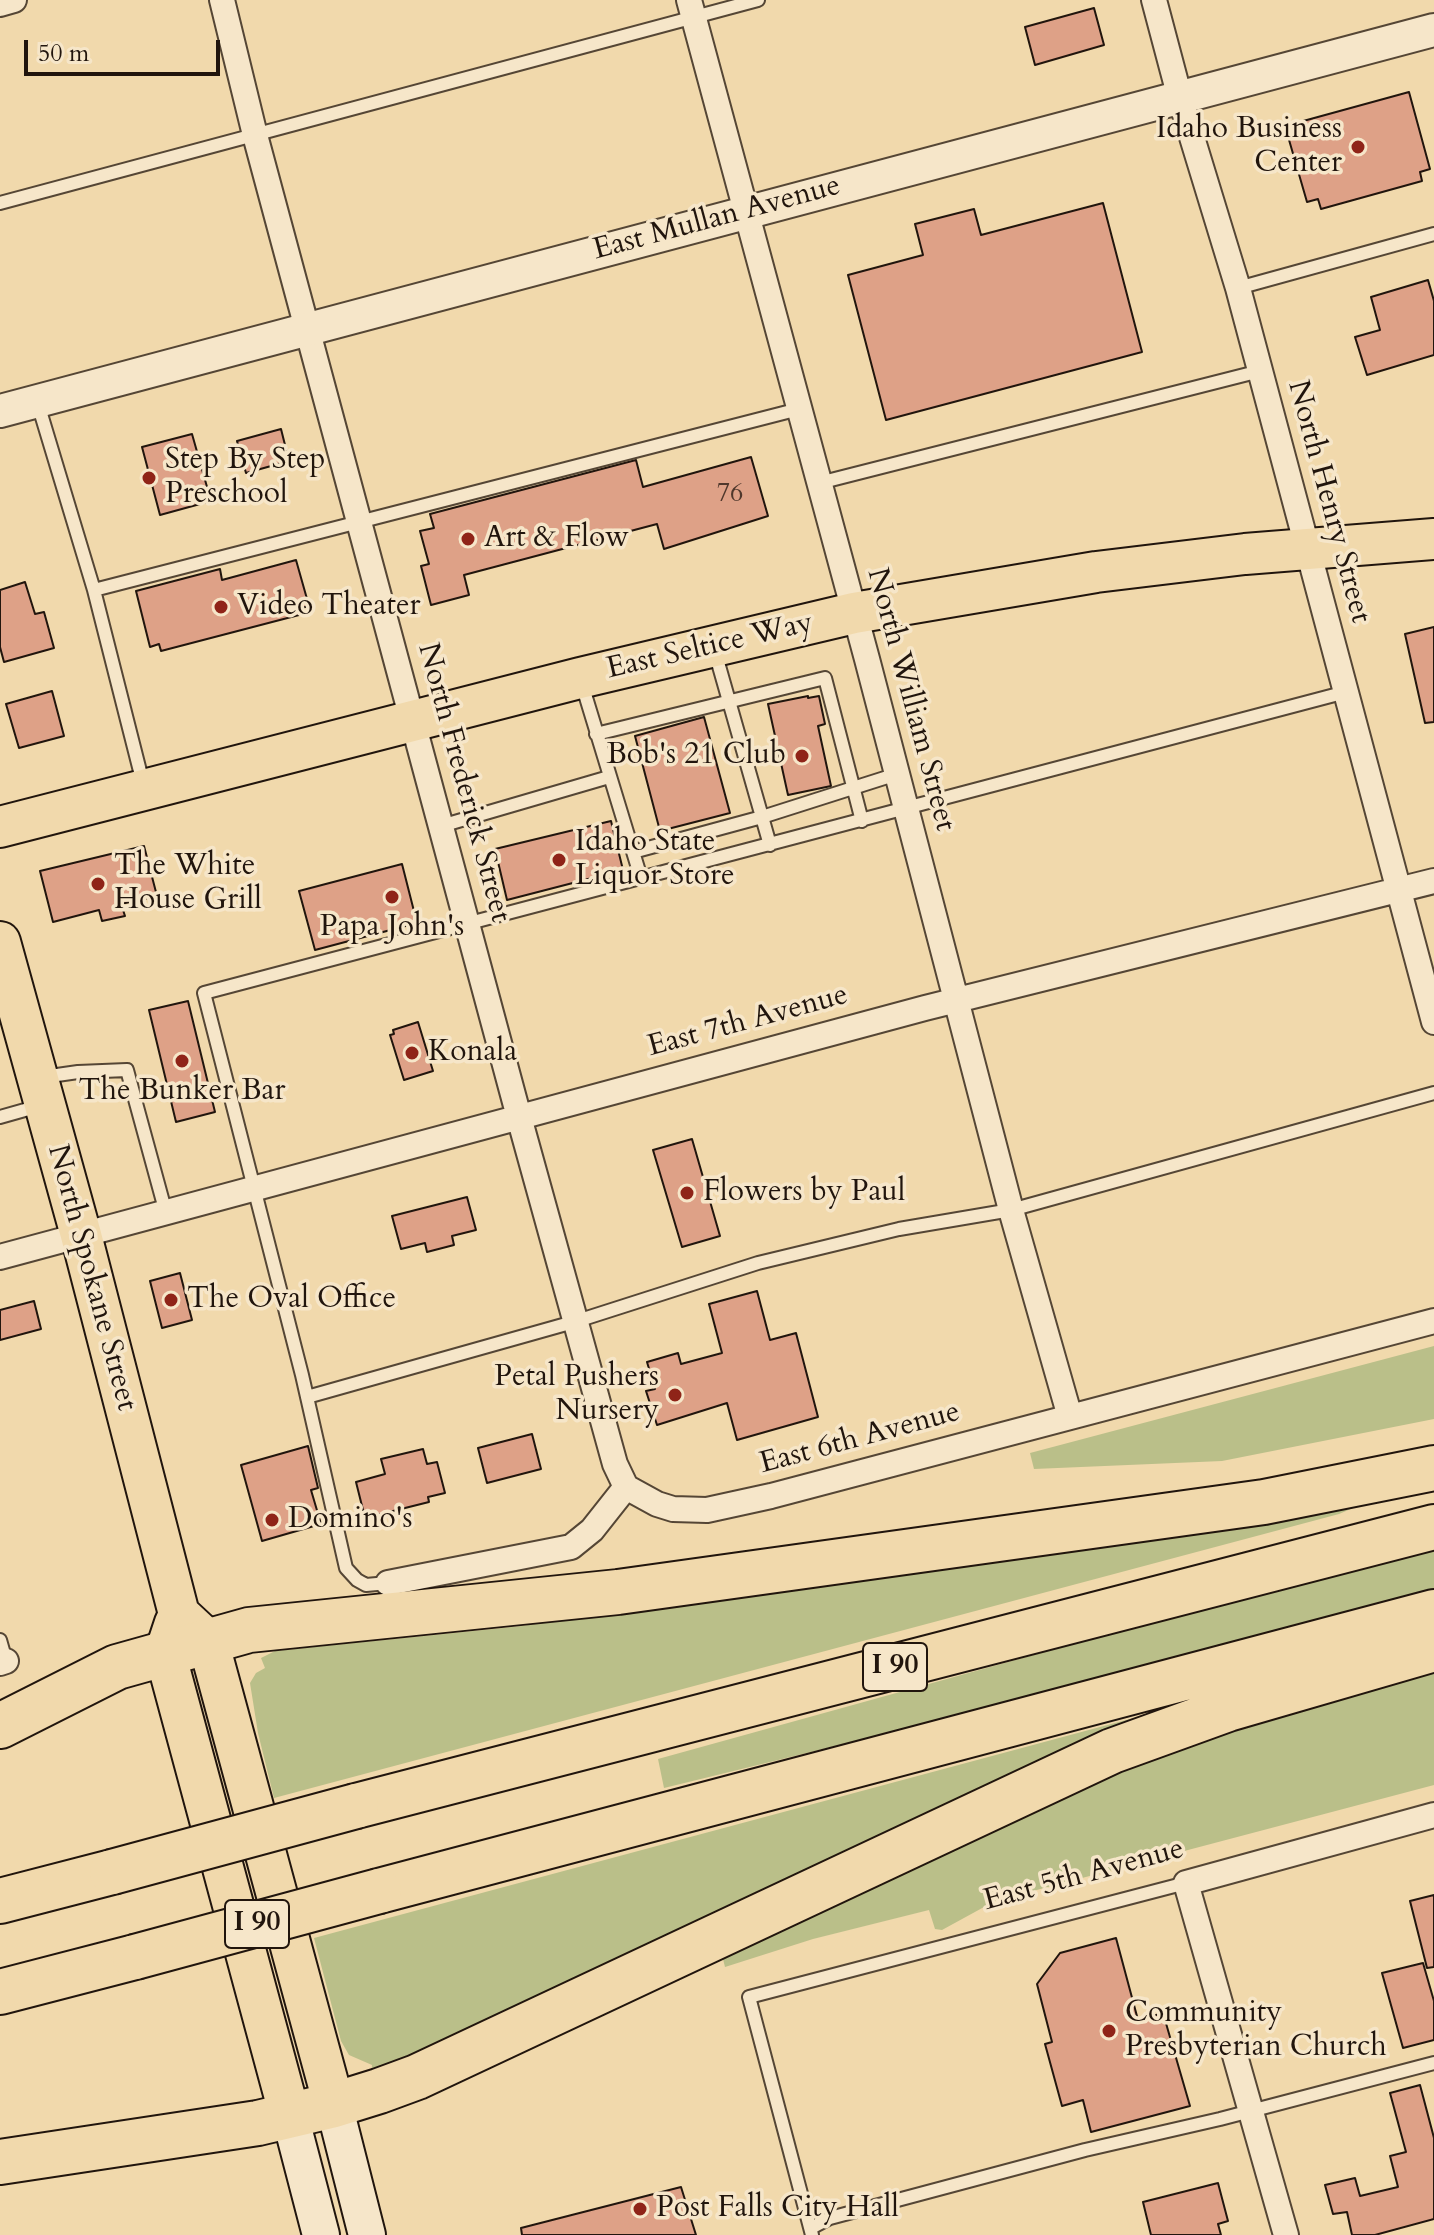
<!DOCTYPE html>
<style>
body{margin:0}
#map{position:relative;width:1434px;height:2235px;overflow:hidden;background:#f1d9ac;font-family:Cardo,serif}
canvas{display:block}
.scale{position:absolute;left:24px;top:40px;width:196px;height:36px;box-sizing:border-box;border:4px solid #21150d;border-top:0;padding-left:10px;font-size:24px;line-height:28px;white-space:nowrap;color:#21150d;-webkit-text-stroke:6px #f6e6c9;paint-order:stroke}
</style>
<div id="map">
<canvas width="1434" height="2235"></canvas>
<div class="scale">50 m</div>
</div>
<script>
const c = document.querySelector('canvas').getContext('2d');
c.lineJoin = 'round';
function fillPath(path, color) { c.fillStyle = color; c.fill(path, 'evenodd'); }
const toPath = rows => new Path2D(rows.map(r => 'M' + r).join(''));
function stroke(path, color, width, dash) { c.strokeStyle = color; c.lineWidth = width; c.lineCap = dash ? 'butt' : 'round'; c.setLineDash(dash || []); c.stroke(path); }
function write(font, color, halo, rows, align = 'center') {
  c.font = font + ' Cardo,serif'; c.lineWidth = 7; c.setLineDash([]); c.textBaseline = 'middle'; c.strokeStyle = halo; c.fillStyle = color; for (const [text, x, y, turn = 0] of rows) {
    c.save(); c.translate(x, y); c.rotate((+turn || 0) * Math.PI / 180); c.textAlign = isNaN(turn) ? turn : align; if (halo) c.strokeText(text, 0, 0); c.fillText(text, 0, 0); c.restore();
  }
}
fillPath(toPath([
 [1434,1346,1434,1419,1222,1461,1034,1469,1030,1453],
 [1360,1505,1339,1514,274,1798,258,1733,250,1683,256,1673,265,1668,261,1658,275,1651,522,1626,794,1581],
 [1434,1544,1434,1593,1027,1699,664,1788,658,1759],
 [1434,1664,1434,1785,995,1901,942,1930,935,1929,929,1910,813,1939,725,1967,722,1955,1150,1751],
 [1223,1694,371,2078,372,2065,349,2055,341,2041,314,1938]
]), '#babf89');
const building = toPath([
 [1094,8,1104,45,1035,65,1025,27,1094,8],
 [1409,92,1430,169,1420,172,1422,181,1321,209,1318,199,1307,202,1285,126,1409,92],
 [1103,203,1142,352,886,420,848,275,923,255,915,224,974,209,981,235,1103,203],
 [1428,280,1434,301,1434,355,1367,375,1355,337,1380,330,1371,297,1428,280],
 [281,429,289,461,246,473,237,441,281,429],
 [192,434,211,501,160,515,142,447,192,434],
 [751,457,768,516,664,549,657,524,464,575,469,595,431,605,421,566,429,564,420,531,434,528,430,514,636,460,643,487,751,457],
 [296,560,309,606,297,609,299,615,161,651,159,644,150,647,136,591,220,569,222,580,296,560],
 [25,582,35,614,44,612,54,648,4,662,0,647,0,590,25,582],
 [1434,627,1434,722,1425,723,1405,634,1434,627],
 [52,691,64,736,19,748,6,704,52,691],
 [808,696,808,698,819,696,825,724,818,726,831,786,788,795,768,704,808,696],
 [704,717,730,813,660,831,635,736,704,717],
 [611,821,623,870,507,900,495,849,611,821],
 [144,846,157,896,121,904,125,916,102,921,99,910,53,922,40,871,144,846],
 [402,864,417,923,315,950,299,891,402,864],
 [188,1001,215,1112,176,1122,149,1010,188,1001],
 [418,1022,433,1071,404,1080,390,1035,394,1034,393,1030,418,1022],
 [692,1139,720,1236,682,1247,653,1150,692,1139],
 [467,1197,476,1230,452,1236,454,1245,427,1252,425,1243,401,1249,392,1216,467,1197],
 [180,1273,192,1320,162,1328,150,1281,180,1273],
 [757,1291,770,1340,796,1333,818,1417,737,1440,727,1403,657,1425,646,1391,655,1389,647,1362,678,1353,681,1364,722,1353,709,1304,757,1291],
 [34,1301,41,1329,0,1340,0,1310,34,1301],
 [532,1434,541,1469,487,1483,478,1448,532,1434],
 [308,1446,318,1488,311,1490,321,1524,262,1541,241,1465,308,1446],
 [423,1449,427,1464,437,1462,445,1493,428,1497,429,1502,365,1518,356,1482,385,1474,381,1459,423,1449],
 [1434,1895,1434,1967,1427,1968,1410,1901,1434,1895],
 [1116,1938,1138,2020,1163,2013,1190,2106,1091,2132,1083,2100,1062,2106,1045,2044,1052,2042,1037,1984,1060,1953,1116,1938],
 [1423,1963,1434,2001,1434,2040,1403,2048,1382,1973,1423,1963],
 [1420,2085,1434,2138,1434,2219,1375,2235,1352,2235,1347,2212,1333,2214,1325,2185,1355,2178,1360,2196,1398,2187,1390,2156,1406,2152,1390,2093,1420,2085],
 [1218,2183,1228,2221,1218,2224,1221,2235,1151,2235,1143,2202,1218,2183],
 [681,2187,696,2235,522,2235,521,2228,681,2187]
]);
fillPath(building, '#dea187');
stroke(building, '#21150d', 2);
const service = toPath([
 [0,203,758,0],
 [1238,288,1434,234],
 [38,404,94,590,143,783],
 [819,483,1260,371],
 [94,590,799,409],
 [715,652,770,845],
 [581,681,641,878],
 [596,734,825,678,862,821],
 [441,826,609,777],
 [633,852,762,817,897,774],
 [43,1077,78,1072,127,1070,166,1213],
 [0,1117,39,1106],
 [307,1397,577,1321,758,1263,899,1229,1011,1210,1434,1093],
 [388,1583,366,1585,357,1580,346,1568,302,1375,204,993,1346,692],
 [0,1640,6,1661],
 [811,2228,830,2218,1085,2150,1220,2119,1434,2063],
 [812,2235,749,1997,1186,1883]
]);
const minor = toPath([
 [222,0,255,135,519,1117,615,1464,626,1487,657,1504,673,1509,707,1510,771,1496,1434,1321],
 [689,0,867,659,1011,1210,1070,1417],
 [1154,0,1180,98,1238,288,1434,1022],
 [0,4,14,0],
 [0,1257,925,1008,1434,881],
 [388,1583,571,1547,592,1530,626,1487],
 [0,1663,6,1661],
 [1286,2235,1186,1883,1434,1815]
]);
const tertiary = toPath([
 [0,411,1434,30]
]);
const secondary = toPath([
 [334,2105,367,2235],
 [290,2116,321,2235]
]);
const primary = toPath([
 [0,827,580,678,854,613,1096,572,1245,554,1434,539],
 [0,942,81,1235,179,1614,208,1641,334,2105],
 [175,1623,165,1653,290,2116]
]);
const motorway = toPath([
 [0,1726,117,1667,249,1630,618,1592,1264,1502,1434,1468],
 [356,1806,1434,1527],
 [379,1891,1434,1612],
 [0,1901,112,1872],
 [0,1992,135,1957],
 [0,2162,258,2123,334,2105,379,2091,417,2077,1112,1751,1228,1709,1434,1649]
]);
stroke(service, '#554635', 16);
stroke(minor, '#554635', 28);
stroke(tertiary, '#554635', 36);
stroke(secondary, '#21150d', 40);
stroke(primary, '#21150d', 44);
stroke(motorway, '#21150d', 48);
stroke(service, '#f6e6c9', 12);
stroke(minor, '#f6e6c9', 24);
stroke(tertiary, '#f6e6c9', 32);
stroke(secondary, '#f6e6c9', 36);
stroke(primary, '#f1d9ac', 40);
stroke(motorway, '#f1d9ac', 44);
const motorwayBridge = toPath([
 [112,1872,356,1806],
 [135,1957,379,1891]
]);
stroke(motorwayBridge, '#21150d', 48, []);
stroke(motorwayBridge, '#f1d9ac', 44);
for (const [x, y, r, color] of [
 [1358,147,8,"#8f2418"],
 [149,478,8,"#8f2418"],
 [468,539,8,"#8f2418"],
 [221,607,8,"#8f2418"],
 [802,756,8,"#8f2418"],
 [559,860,8,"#8f2418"],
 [98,884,8,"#8f2418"],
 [392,897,8,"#8f2418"],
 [412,1053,8,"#8f2418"],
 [182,1061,8,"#8f2418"],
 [687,1193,8,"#8f2418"],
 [171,1300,8,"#8f2418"],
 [675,1395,8,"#8f2418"],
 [272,1520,8,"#8f2418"],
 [1109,2031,8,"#8f2418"],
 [640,2209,8,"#8f2418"]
]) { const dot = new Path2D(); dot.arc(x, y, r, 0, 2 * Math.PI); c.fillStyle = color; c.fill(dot); stroke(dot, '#f6e6c9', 3); }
write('26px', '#50382c', null, [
 ["76",730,495]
]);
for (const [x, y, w] of [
 [895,1667,64],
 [257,1924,64]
]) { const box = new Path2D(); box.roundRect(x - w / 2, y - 24, w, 48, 6); c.fillStyle = '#f6e6c9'; c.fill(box); stroke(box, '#21150d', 2); }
write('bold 28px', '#21150d', null, [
 ["I 90",895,1667],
 ["I 90",257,1924]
]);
write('30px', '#21150d', '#f6e6c9', [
 ["Idaho Business",1342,130,"right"],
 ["Center",1342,164,"right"],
 ["Step By Step",165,461],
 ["Preschool",165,495],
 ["Art & Flow",484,539],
 ["Video Theater",237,607],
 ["Bob's 21 Club",786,756,"right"],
 ["Idaho State",575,843],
 ["Liquor Store",575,877],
 ["The White",114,867],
 ["House Grill",114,901],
 ["Papa John's",392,928,"center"],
 ["Konala",428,1053],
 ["The Bunker Bar",182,1092,"center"],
 ["Flowers by Paul",703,1193],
 ["The Oval Office",187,1300],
 ["Petal Pushers",659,1378,"right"],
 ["Nursery",659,1412,"right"],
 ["Domino's",288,1520],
 ["Community",1125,2014],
 ["Presbyterian Church",1125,2048],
 ["Post Falls City Hall",656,2209]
], 'left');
write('30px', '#21150d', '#f6e6c9', [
 ["East Mullan Avenue",717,219,-15],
 ["North Henry Street",1328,502,75],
 ["East Seltice Way",710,647,-13],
 ["North William Street",910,700,75],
 ["North Frederick Street",463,783,75],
 ["East 7th Avenue",748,1022,-15],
 ["North Spokane Street",91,1278,75],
 ["East 6th Avenue",860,1439,-15],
 ["East 5th Avenue",1084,1876,-15]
]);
</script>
